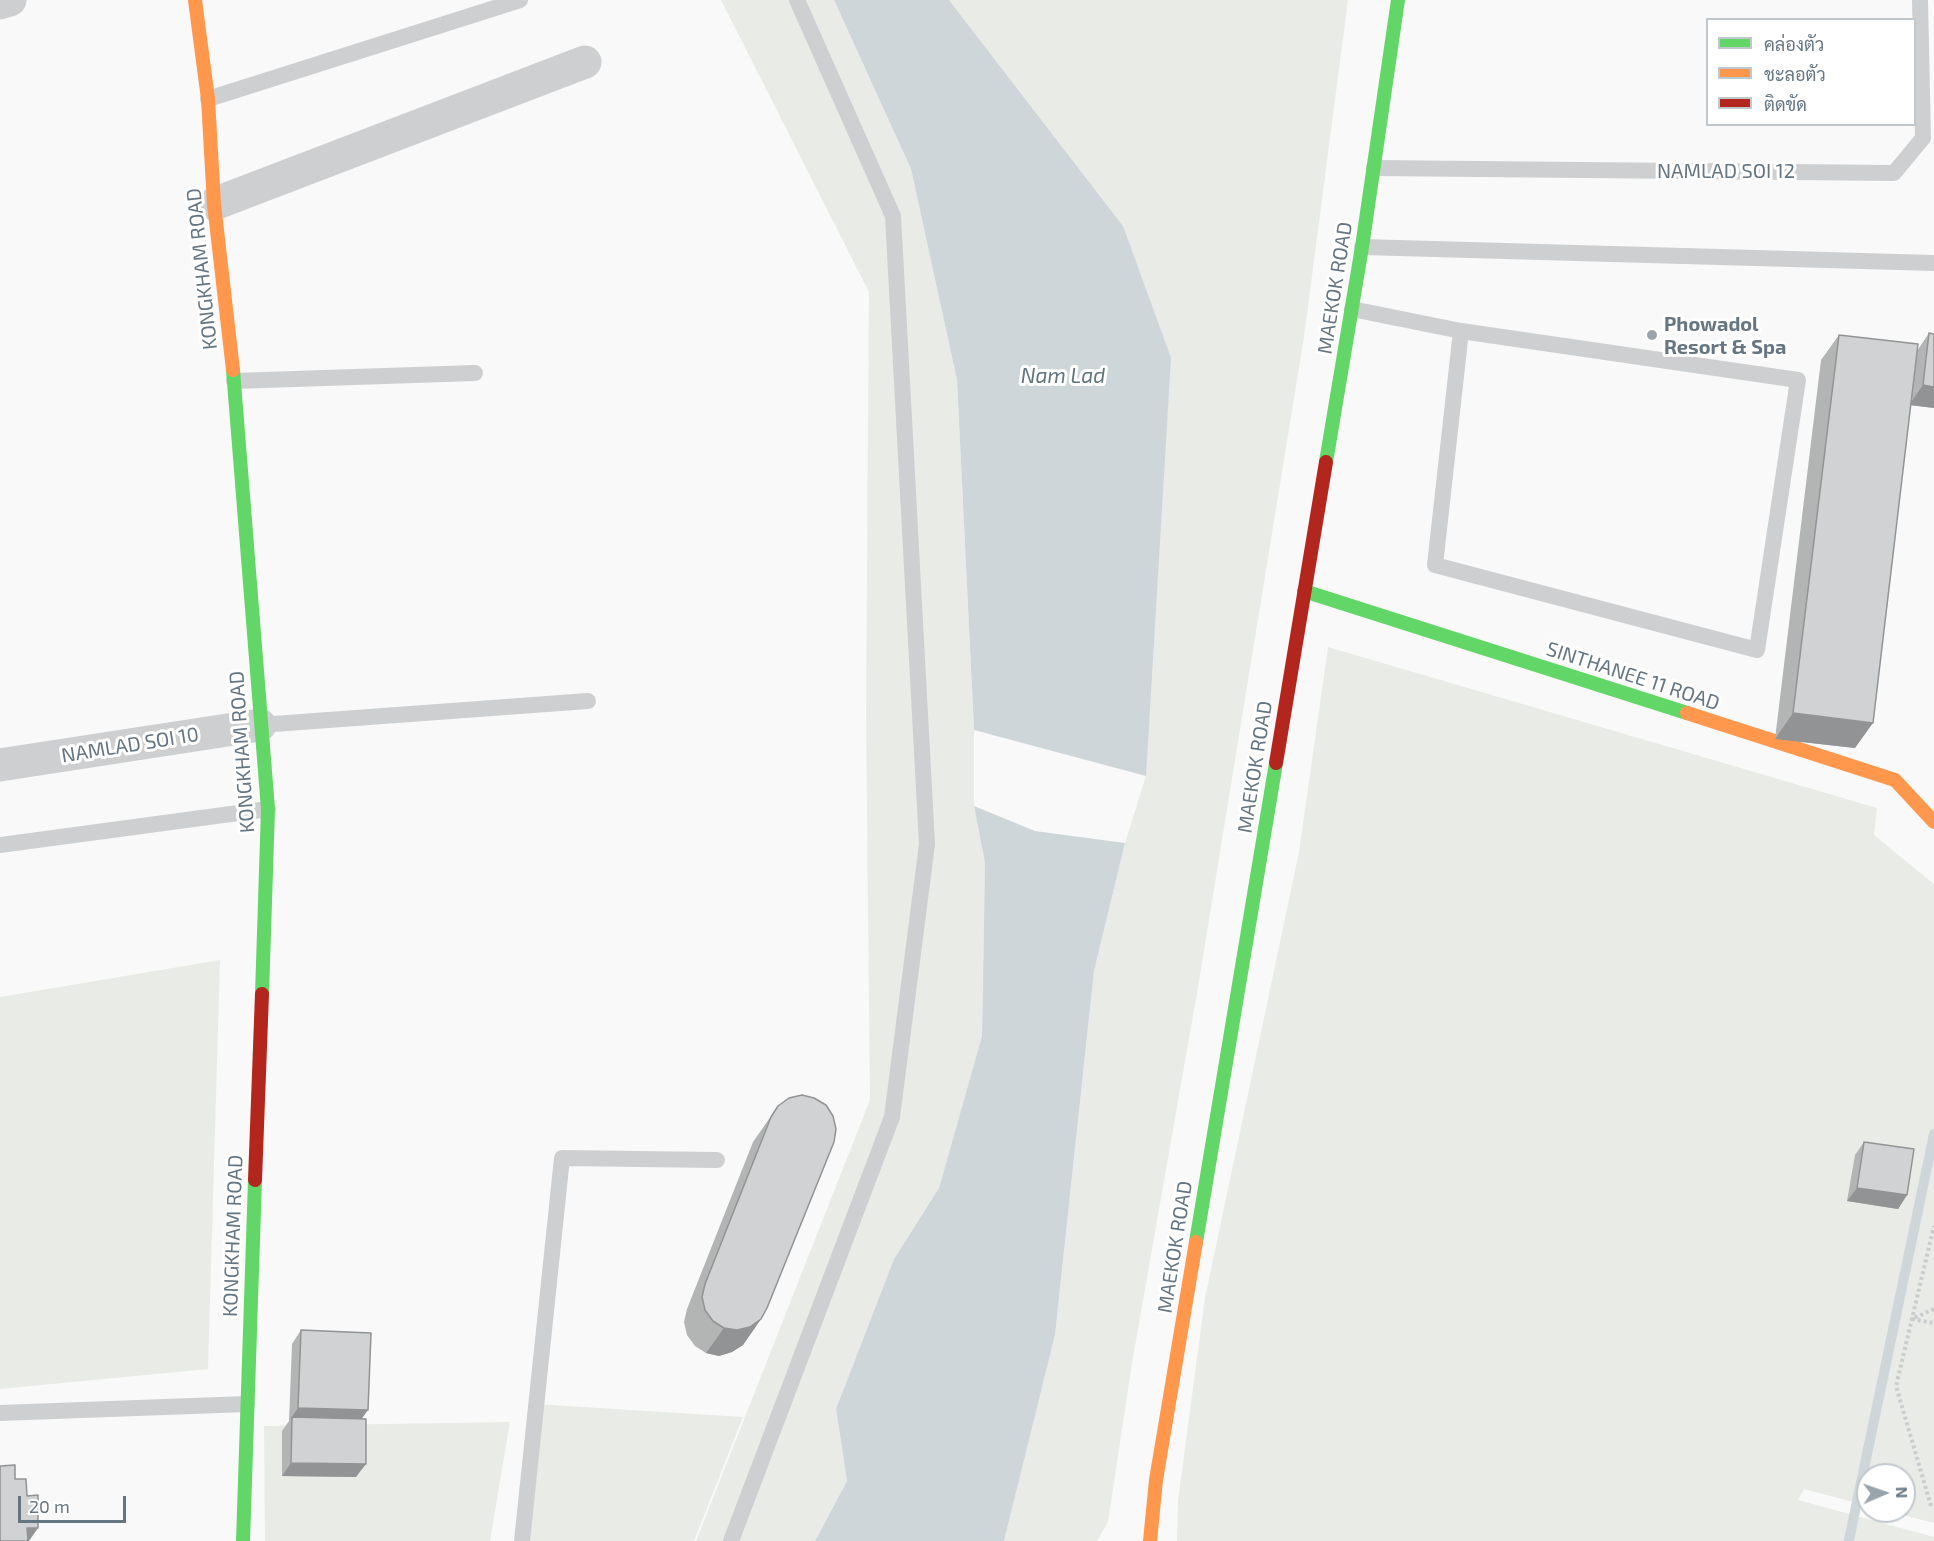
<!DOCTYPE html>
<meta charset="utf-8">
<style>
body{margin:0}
#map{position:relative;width:1934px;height:1541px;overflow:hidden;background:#f9f9f9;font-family:"Exo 2",Sarabun,sans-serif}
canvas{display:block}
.legend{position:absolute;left:1706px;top:18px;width:210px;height:108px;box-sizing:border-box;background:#fff;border:2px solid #c1c8cd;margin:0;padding:8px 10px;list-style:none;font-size:18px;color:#657683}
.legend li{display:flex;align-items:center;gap:12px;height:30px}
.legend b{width:30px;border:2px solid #c1c8cd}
.north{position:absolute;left:1856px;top:1463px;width:60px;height:60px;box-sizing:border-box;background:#fff;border:2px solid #c1c8cd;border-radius:50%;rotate:88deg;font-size:16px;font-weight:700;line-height:24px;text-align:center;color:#657683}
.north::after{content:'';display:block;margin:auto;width:21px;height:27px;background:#99a4ac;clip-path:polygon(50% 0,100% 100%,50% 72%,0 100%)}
.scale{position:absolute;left:18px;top:1496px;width:108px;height:27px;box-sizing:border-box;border:3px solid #657683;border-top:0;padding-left:8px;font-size:18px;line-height:21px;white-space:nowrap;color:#657683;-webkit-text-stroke:4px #fff;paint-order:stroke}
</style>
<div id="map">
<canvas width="1934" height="1541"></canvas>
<ul class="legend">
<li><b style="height:8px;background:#63d668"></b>คล่องตัว</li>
<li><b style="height:8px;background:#ff974d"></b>ชะลอตัว</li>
<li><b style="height:8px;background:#b3261e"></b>ติดขัด</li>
</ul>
<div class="north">N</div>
<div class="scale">20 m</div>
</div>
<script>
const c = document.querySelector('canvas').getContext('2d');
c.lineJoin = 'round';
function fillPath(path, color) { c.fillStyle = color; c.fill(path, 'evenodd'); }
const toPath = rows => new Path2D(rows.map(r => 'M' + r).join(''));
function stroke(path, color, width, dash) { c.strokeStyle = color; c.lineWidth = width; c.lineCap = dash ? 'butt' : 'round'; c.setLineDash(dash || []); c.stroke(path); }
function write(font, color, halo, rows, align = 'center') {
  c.font = font + ' "Exo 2",sans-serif'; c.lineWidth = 6; c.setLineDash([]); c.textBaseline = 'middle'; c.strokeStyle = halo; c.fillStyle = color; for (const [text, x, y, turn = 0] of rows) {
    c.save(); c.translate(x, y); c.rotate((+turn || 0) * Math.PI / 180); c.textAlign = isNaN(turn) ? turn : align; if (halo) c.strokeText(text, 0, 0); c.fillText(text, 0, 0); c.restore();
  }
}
fillPath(toPath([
 [721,0,834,0,911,169,957,380,974,730,974,806,985,863,982,1036,939,1188,894,1259,836,1409,847,1481,815,1541,696,1541,870,1100,866,714,869,292],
 [949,0,1348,0,1304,337,1198,987,1132,1363,1108,1522,1097,1541,1004,1541,1055,1335,1094,971,1125,843,1146,776,1123,226],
 [1328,647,1877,808,1874,835,1934,884,1934,1523,1887,1511,1904,1511,1904,1475,1868,1475,1868,1506,1804,1489,1798,1500,1934,1537,1934,1541,1177,1541,1178,1501,1205,1298,1299,852],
 [220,960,208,1369,0,1389,0,997],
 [535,1404,743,1417,694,1541,522,1541],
 [510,1422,490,1541,265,1541,264,1426]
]), '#e8ebe6');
fillPath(toPath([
 [834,0,949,0,1123,226,1171,358,1146,776,974,730,957,380,911,169],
 [974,806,1035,831,1125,843,1094,971,1055,1335,1004,1541,815,1541,847,1481,836,1409,894,1259,939,1188,982,1036,985,863]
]), '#ced6d9');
stroke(toPath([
 [1849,1540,1934,1134]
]), '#ced6d9', 10);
stroke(toPath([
 [1934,1309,1912,1319,1934,1323],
 [1931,1506,1896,1386,1934,1226]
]), '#cbcccd', 4, [3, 3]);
stroke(toPath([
 [208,99,520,0],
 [1374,168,1894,173,1923,138,1920,0],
 [1362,247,1934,263],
 [1352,309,1461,331,1435,565,1757,650,1798,380,1461,331],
 [234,381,475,373],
 [260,725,588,701],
 [0,845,268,809],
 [0,1413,247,1404],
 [522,1541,562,1158,717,1160],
 [731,1541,892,1117,927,844,893,216,797,0]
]), '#cecfd0', 16);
stroke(toPath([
 [0,3,10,0],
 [214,204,585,62],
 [0,765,260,725]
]), '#cecfd0', 33);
stroke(toPath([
 [233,370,268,809,262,994],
 [1326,462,1362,247,1398,0],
 [1304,591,1687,713],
 [1196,1242,1276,763],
 [243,1541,255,1180]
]), '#63d668', 14);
stroke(toPath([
 [195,0,208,99,214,204,233,370],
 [1687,713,1895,780,1934,822],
 [1150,1541,1156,1480,1196,1242]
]), '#ff974d', 14);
stroke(toPath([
 [1276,763,1326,462],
 [255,1180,262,994]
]), '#b3261e', 14);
fillPath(toPath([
 [1929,333,1934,408,1911,405,1855,748,1775,739,1821,360,1839,335,1917,351],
 [778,1106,761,1319,743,1345,732,1352,719,1356,706,1353,695,1346,687,1335,684,1322,687,1309,753,1142],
 [1864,1142,1907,1195,1898,1209,1847,1201,1855,1155],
 [301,1330,362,1419,356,1477,282,1476,282,1431,289,1421,292,1344]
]), '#b3b5b5');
fillPath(toPath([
 [1923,385,1934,387,1934,408,1909,405],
 [1793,713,1873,723,1855,748,1775,739],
 [1857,1188,1907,1195,1898,1209,1847,1201],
 [761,1319,743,1345,732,1352,719,1356,706,1353,724,1328],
 [298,1408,368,1410,358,1424,292,1417,289,1421],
 [291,1463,366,1464,356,1477,282,1476],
 [27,1528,38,1528,29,1541,18,1541]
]), '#929394');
const building = toPath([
 [1929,333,1934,334,1934,387,1923,385,1929,333],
 [1839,335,1918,344,1873,723,1793,713,1839,335],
 [802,1095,814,1098,826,1105,833,1116,836,1129,834,1142,767,1308,761,1319,750,1327,737,1330,724,1328,713,1321,705,1310,702,1297,705,1284,771,1117,778,1106,789,1098,802,1095],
 [1864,1142,1914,1149,1907,1195,1857,1188,1864,1142],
 [301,1330,371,1333,368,1410,298,1408,301,1330],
 [292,1417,366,1419,366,1464,291,1463,292,1417],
 [15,1465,15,1479,26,1479,27,1496,38,1495,38,1528,27,1528,28,1541,0,1541,0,1466,15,1465]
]);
fillPath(building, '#d0d2d3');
stroke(building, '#929394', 1.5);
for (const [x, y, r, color] of [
 [1652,335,6,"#99a4ac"]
]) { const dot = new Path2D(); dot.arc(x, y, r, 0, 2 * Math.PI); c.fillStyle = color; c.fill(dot); stroke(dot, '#fff', 2); }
write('20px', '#657683', '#fff', [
 ["NAMLAD SOI 12",1726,171],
 ["KONGKHAM ROAD",202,269,-96],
 ["MAEKOK ROAD",1335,288,-81],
 ["SINTHANEE 11 ROAD",1633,676,18],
 ["NAMLAD SOI 10",130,745,-9],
 ["KONGKHAM ROAD",242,752,-94],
 ["MAEKOK ROAD",1255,767,-81],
 ["KONGKHAM ROAD",233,1236,-88],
 ["MAEKOK ROAD",1175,1247,-81]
]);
write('bold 20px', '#657683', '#fff', [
 ["Phowadol",1664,324],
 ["Resort & Spa",1664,347]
], 'left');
write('italic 21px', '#60757c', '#fff', [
 ["Nam Lad",1063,376]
]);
</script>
